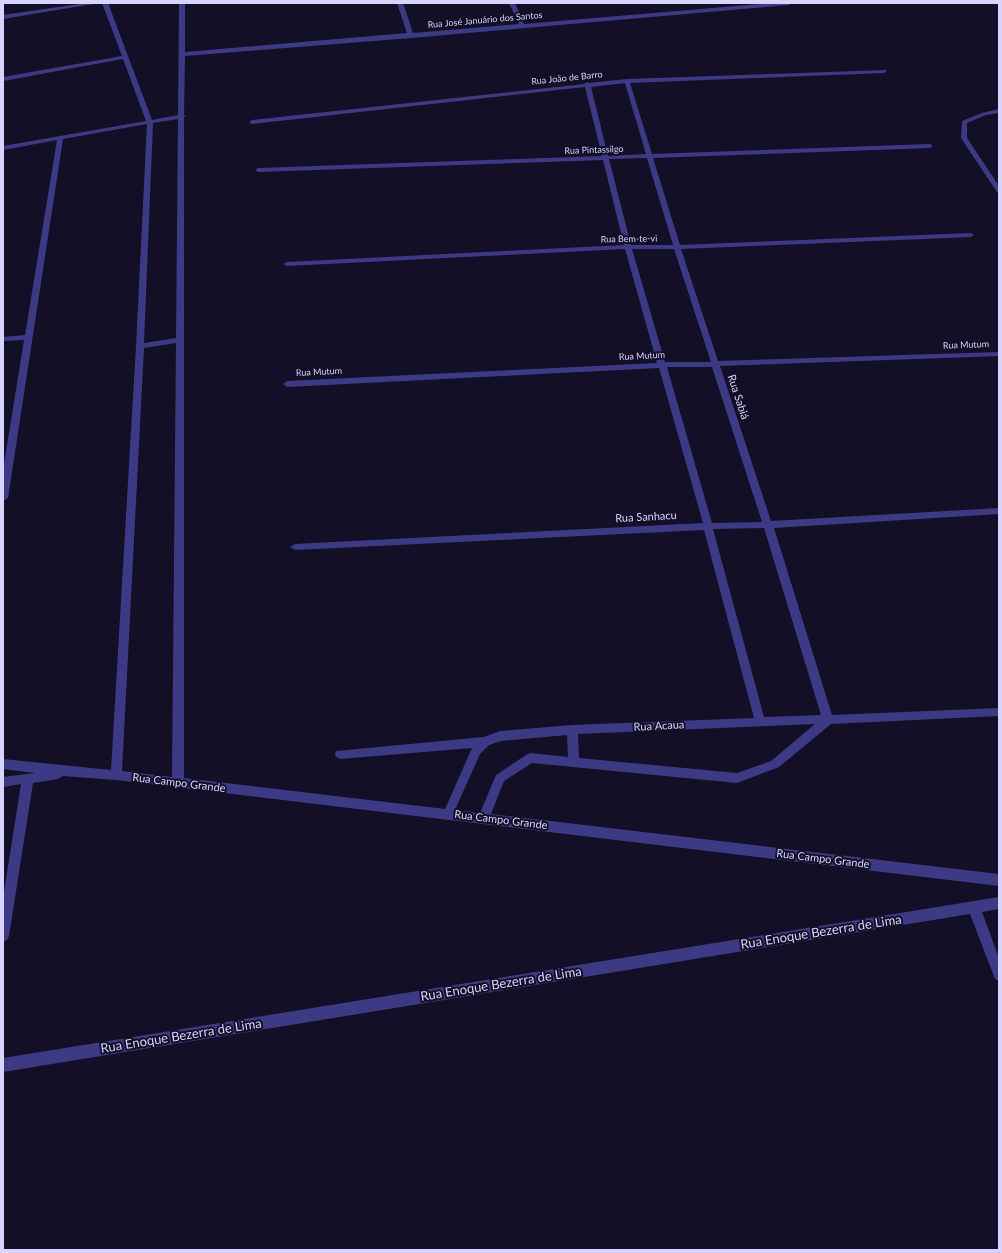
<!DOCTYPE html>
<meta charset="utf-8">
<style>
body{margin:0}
#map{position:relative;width:1002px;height:1253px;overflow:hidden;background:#130f26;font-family:Lato,sans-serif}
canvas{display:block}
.frame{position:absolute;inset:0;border:4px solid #d9d4ff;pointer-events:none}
</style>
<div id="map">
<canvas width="1002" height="1253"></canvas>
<div class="frame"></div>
</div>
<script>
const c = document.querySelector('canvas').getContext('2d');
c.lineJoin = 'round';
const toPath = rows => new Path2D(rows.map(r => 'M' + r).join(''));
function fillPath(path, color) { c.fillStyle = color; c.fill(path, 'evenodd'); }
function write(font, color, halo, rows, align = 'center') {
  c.font = font + ' Lato,sans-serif'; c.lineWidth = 4; c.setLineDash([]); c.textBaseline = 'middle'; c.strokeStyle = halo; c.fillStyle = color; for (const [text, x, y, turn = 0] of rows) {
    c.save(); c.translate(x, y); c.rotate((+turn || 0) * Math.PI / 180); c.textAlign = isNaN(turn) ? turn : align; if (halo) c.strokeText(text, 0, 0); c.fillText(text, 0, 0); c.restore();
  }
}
fillPath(toPath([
 [86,3,99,3,3,19,3,15,86,3],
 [102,3,108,3,152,120,178,115,179,3,185,3,185,52,407,33,397,3,403,3,413,33,519,24,509,3,515,3,524,24,771,3,792,3,789,5,411,38,185,56,184,115,186,116,184,117,184,778,445,809,472,748,340,759,336,757,335,754,336,751,484,737,500,731,572,725,754,718,704,530,295,550,290,547,295,544,703,523,659,368,287,387,283,384,287,381,657,363,625,249,287,266,283,264,287,262,624,245,603,160,258,172,255,170,258,168,602,156,585,87,252,124,249,122,252,120,584,84,587,82,589,83,627,79,886,70,886,72,884,73,630,83,652,154,930,144,933,146,930,148,653,158,680,245,971,233,974,235,971,237,681,249,718,361,999,352,999,356,720,366,771,521,999,508,999,514,774,528,832,715,999,708,999,716,831,724,779,767,737,783,532,763,504,781,491,814,999,874,999,886,116,780,63,776,58,779,33,783,9,936,7,940,3,942,3,898,21,784,3,787,3,777,35,773,3,769,3,759,111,770,136,346,147,124,63,139,8,498,3,501,3,470,24,340,3,341,3,337,25,335,57,140,3,150,3,146,146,121,123,59,3,81,3,77,122,56,102,3],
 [625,83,646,154,608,156,591,87,625,83],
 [178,119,176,338,144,343,153,123,178,119],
 [647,158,673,245,631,245,609,159,647,158],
 [632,249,674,249,711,362,665,362,632,249],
 [176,343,172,777,122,771,144,348,176,343],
 [667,367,712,367,762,522,712,523,667,367],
 [764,528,821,715,764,717,713,529,764,528],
 [815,724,771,761,737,773,579,758,578,734,815,724],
 [567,735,568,757,530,753,526,755,496,775,480,813,455,810,480,754,489,745,501,741,567,735],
 [999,109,999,113,986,115,967,123,967,138,999,186,999,193,997,192,961,138,962,121,982,113,999,109],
 [999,897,999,909,982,912,999,958,999,981,995,979,970,914,3,1072,3,1058,999,897]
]), '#3d3a85');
write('9px', '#d9d4ff', '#130f26', [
 ["Rua José Januário dos Santos",485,20,-5],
 ["Rua João de Barro",567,78,-6],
 ["Rua Pintassilgo",594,150,-2],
 ["Rua Bem-te-vi",629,239,-1],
 ["Rua Mutum",966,345,-2],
 ["Rua Mutum",642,356,-3],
 ["Rua Mutum",319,372,-3]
]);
write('11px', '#d9d4ff', '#130f26', [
 ["Rua Sabiá",738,397,72],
 ["Rua Sanhacu",646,517,-3],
 ["Rua Acaua",659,726,-3],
 ["Rua Campo Grande",179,783,7],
 ["Rua Campo Grande",501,820,7],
 ["Rua Campo Grande",823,859,7]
]);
write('13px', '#d9d4ff', '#130f26', [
 ["Rua Enoque Bezerra de Lima",821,932,-9],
 ["Rua Enoque Bezerra de Lima",501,984,-9],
 ["Rua Enoque Bezerra de Lima",181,1036,-9]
]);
</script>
